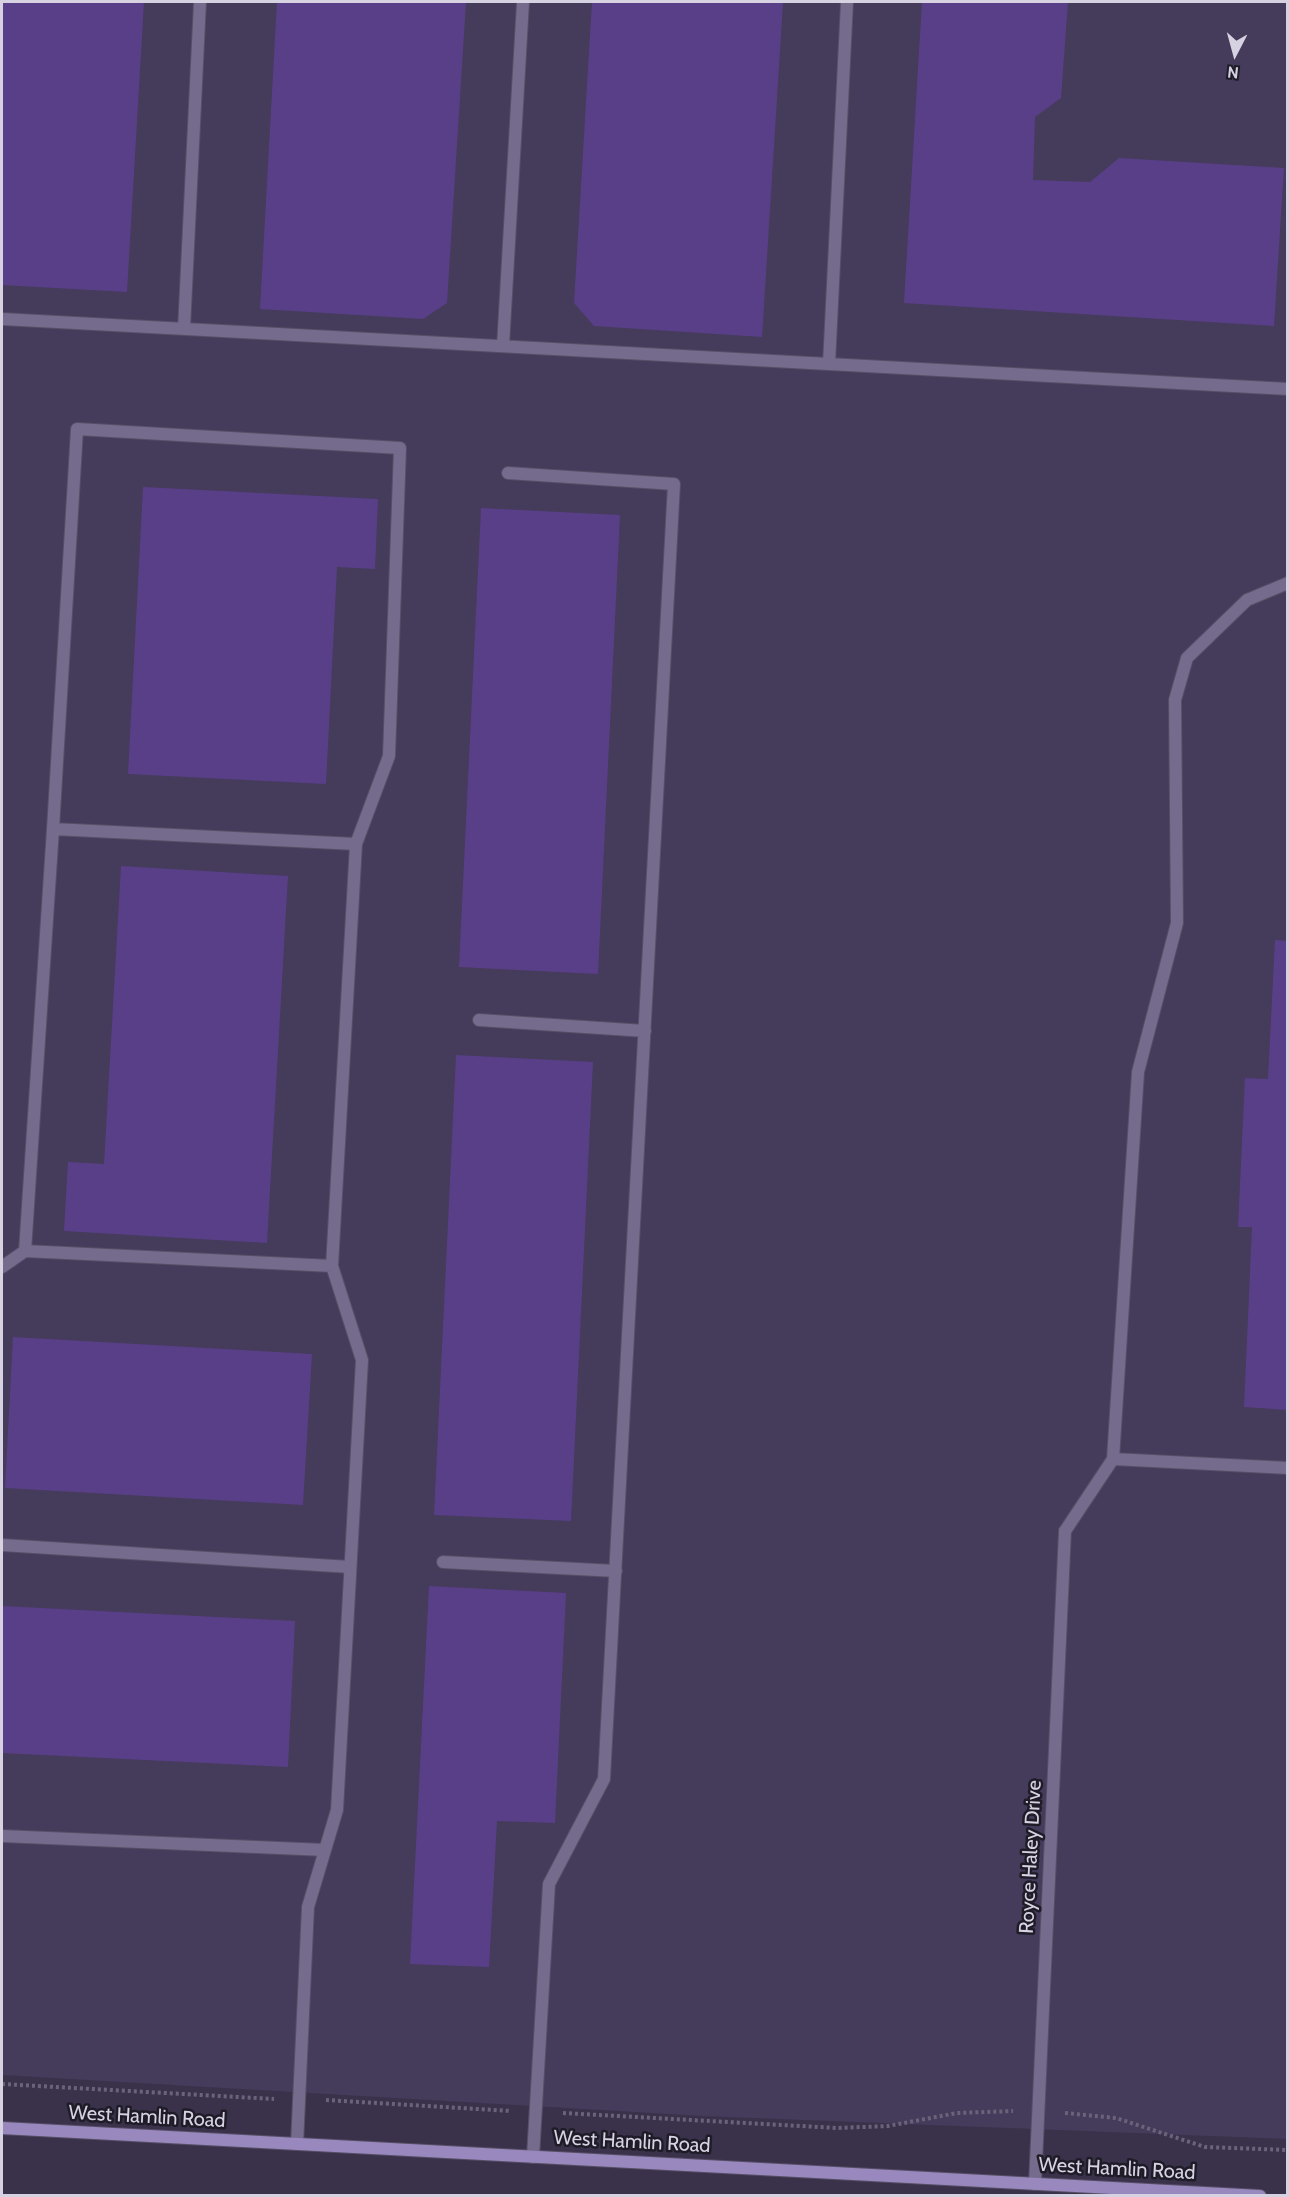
<!DOCTYPE html>
<style>
body{margin:0}
#map{position:relative;width:1289px;height:2197px;overflow:hidden;background:#3a324b;font-family:Cabin,sans-serif}
canvas{display:block}
.frame{position:absolute;inset:0;border:3px solid #d6d2e2;pointer-events:none}
.north{position:absolute;left:1205px;top:24px;width:60px;height:60px;-webkit-text-stroke:4px #1f1c28;paint-order:stroke;rotate:186deg;font-size:16px;font-weight:700;line-height:24px;text-align:center;color:#d6d2e2}
.north::after{content:'';display:block;margin:auto;width:21px;height:27px;background:#d6d2e2;clip-path:polygon(50% 0,100% 100%,50% 72%,0 100%)}
</style>
<div id="map">
<canvas width="1289" height="2197"></canvas>
<div class="frame"></div>
<div class="north">N</div>
</div>
<script>
const c = document.querySelector('canvas').getContext('2d');
c.lineJoin = 'round';
function fillPath(path, color) { c.fillStyle = color; c.fill(path, 'evenodd'); }
const toPath = rows => new Path2D(rows.map(r => 'M' + r).join(''));
function stroke(path, color, width, dash) { c.strokeStyle = color; c.lineWidth = width; c.lineCap = dash ? 'butt' : 'round'; c.setLineDash(dash || []); c.stroke(path); }
function write(font, color, halo, rows, align = 'center') {
  c.font = font + ' Cabin,sans-serif'; c.lineWidth = 5; c.setLineDash([]); c.textBaseline = 'middle'; c.strokeStyle = halo; c.fillStyle = color; for (const [text, x, y, turn = 0] of rows) {
    c.save(); c.translate(x, y); c.rotate((+turn || 0) * Math.PI / 180); c.textAlign = isNaN(turn) ? turn : align; if (halo) c.strokeText(text, 0, 0); c.fillText(text, 0, 0); c.restore();
  }
}
fillPath(toPath([
 [2,2,1287,2,1287,2139,703,2116,2,2075]
]), '#453b5b');
fillPath(toPath([
 [2,2,144,2,127,292,2,285],
 [277,2,466,2,447,303,423,319,260,309],
 [592,2,783,2,762,337,594,326,574,303],
 [922,2,1068,2,1061,98,1035,117,1033,180,1090,182,1119,158,1284,168,1274,326,904,303],
 [143,487,378,499,375,569,337,567,326,784,128,774],
 [481,508,620,515,598,974,459,967],
 [121,866,288,876,267,1243,64,1231,68,1162,104,1164],
 [1275,940,1288,941,1288,1410,1244,1407,1252,1227,1238,1227,1245,1078,1268,1079],
 [456,1055,593,1062,571,1521,434,1515],
 [13,1337,312,1354,303,1505,5,1488],
 [429,1586,566,1593,555,1823,497,1821,489,1967,410,1964],
 [2,1606,295,1621,288,1767,2,1753]
]), '#593f88');
const lane = toPath([
 [2,319,1288,389],
 [184,329,200,2],
 [503,346,523,2],
 [829,364,847,2],
 [508,473,674,484,604,1779,549,1884,533,2157],
 [53,829,77,429,400,448,389,756,356,844],
 [479,1020,645,1031],
 [2,1267,25,1251],
 [1113,1459,1138,1072,1177,923,1175,700,1187,658,1247,600,1288,583],
 [1065,1531,1113,1459,1288,1468],
 [2,1545,350,1567],
 [443,1562,616,1571],
 [2,1836,325,1850],
 [297,2144,308,1907,337,1810,362,1360,332,1266,356,844,53,829,25,1251,332,1266]
]);
const street = toPath([
 [1035,2184,1065,1531]
]);
const secondary = toPath([
 [2,2128,1260,2196]
]);
stroke(lane, '#564f66', 14);
stroke(street, '#564f66', 14);
stroke(secondary, '#564f66', 14);
stroke(toPath([
 [2,2084,274,2099],
 [326,2100,511,2111],
 [563,2113,837,2128,888,2126,957,2113,1013,2111],
 [1065,2113,1116,2118,1205,2147,1288,2150]
]), '#6a647a', 4, [3, 3]);
stroke(lane, '#756b8d', 12);
stroke(street, '#756b8d', 12);
stroke(secondary, '#9888bd', 12);
write('20px', '#d6d2e2', '#1f1c28', [
 ["Royce Haley Drive",1031,1857,-87],
 ["West Hamlin Road",147,2117,3],
 ["West Hamlin Road",632,2142,3],
 ["West Hamlin Road",1117,2169,3]
]);
</script>
